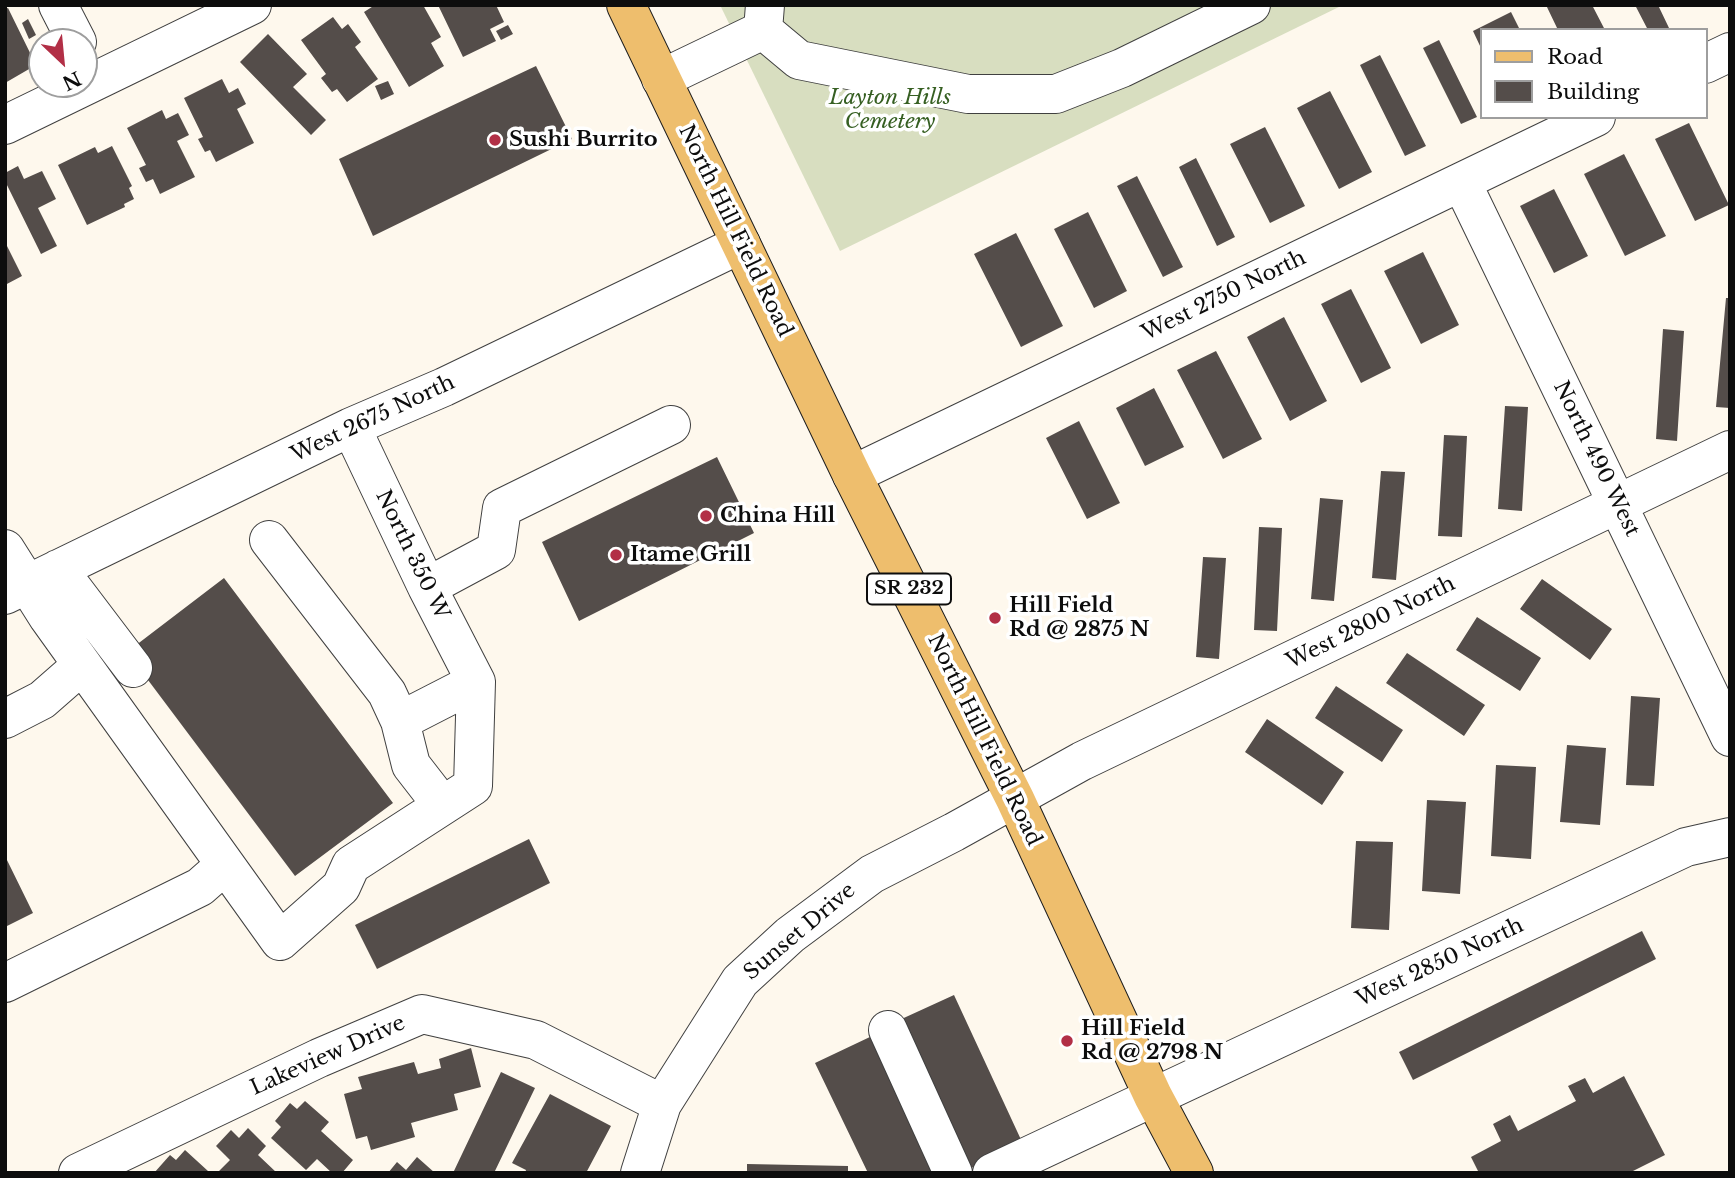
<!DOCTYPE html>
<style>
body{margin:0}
#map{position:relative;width:1735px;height:1178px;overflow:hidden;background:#fef8ed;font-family:"Libre Baskerville",serif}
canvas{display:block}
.frame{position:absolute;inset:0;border:7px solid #0d0d0d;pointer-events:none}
.legend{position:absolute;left:1480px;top:28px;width:228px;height:91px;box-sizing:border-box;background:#fff;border:2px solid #9e9e9e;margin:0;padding:9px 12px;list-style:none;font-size:21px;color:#0d0d0d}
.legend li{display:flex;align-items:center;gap:14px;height:35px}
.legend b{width:35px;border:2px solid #9e9e9e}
.north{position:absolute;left:28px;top:28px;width:70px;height:70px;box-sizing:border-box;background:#fff;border:2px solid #9e9e9e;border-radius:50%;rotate:154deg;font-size:19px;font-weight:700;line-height:28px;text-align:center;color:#0d0d0d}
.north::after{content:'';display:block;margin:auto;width:24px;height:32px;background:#b22f46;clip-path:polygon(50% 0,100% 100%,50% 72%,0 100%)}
</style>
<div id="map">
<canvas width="1735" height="1178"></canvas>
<div class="frame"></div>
<ul class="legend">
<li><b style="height:9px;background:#eebe6d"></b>Road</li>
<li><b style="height:19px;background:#544d4a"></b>Building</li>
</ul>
<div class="north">N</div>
</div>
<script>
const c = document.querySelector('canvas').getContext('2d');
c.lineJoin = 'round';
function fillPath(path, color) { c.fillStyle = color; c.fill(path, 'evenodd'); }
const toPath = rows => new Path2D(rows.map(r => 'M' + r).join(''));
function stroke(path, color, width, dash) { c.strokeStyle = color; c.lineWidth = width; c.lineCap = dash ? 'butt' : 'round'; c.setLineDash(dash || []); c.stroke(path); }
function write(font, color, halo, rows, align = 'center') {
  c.font = font + ' "Libre Baskerville",serif'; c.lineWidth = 7; c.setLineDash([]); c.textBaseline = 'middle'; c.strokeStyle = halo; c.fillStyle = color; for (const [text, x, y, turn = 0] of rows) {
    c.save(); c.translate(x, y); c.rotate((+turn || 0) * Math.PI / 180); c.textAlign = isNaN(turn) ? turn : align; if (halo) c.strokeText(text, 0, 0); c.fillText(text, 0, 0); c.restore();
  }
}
fillPath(toPath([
 [725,5,1343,5,840,251,721,7]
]), '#d8dec0');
fillPath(toPath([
 [375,5,423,5,441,37,431,43,444,66,409,87,364,12],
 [438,5,496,5,504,22,490,29,496,41,463,57],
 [1546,5,1592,5,1605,30,1558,30],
 [1635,5,1658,5,1669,28,1648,30],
 [8,8,36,65,5,83,5,9],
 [1511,12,1520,30,1481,30,1481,48,1473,31],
 [333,17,342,29,348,24,361,42,355,47,378,79,347,102,337,89,332,92,321,78,326,74,301,40],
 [28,19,36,35,29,39,22,23],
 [508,25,513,34,501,40,496,31],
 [268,34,307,74,293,87,326,120,311,135,240,62],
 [1439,40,1477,117,1461,124,1423,48],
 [1380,55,1426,146,1405,156,1360,65],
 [536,66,572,139,373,236,339,159],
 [222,79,229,93,238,88,246,104,237,109,254,143,216,162,210,150,205,152,198,139,203,137,184,98],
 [388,81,394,94,381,100,375,86],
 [1330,91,1372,172,1339,189,1297,108],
 [162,110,166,119,178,113,189,135,177,141,195,177,160,194,153,179,146,182,139,168,146,165,127,128],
 [1689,123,1729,205,1695,221,1655,139],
 [1265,127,1305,206,1270,223,1230,144],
 [112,146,132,186,129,188,134,199,124,204,125,207,87,225,58,165,95,147,98,153],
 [1624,154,1666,236,1625,256,1584,174],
 [1196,158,1235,237,1217,246,1179,167],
 [18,166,24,179,42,171,56,199,38,208,57,246,41,254,5,181,5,173],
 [1137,176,1183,267,1163,277,1117,186],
 [1554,189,1588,256,1554,273,1520,206],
 [1088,212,1127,291,1094,308,1054,229],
 [1016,233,1063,326,1021,347,974,254],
 [5,242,22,276,5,285],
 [1423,252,1459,325,1421,344,1384,271],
 [1351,289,1391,368,1361,383,1321,304],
 [1726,298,1730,298,1730,408,1716,407],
 [1284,317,1327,401,1290,421,1247,337],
 [1663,329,1684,331,1677,441,1656,439],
 [1216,351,1262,439,1223,459,1177,370],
 [1154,388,1184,447,1145,466,1116,408],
 [1505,406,1528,407,1522,511,1498,509],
 [1079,421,1120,503,1087,519,1046,438],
 [1444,435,1467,436,1462,537,1438,536],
 [717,457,754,533,579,621,542,542],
 [1381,471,1405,472,1396,580,1372,578],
 [1320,498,1343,500,1334,601,1311,599],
 [1259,527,1282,528,1277,631,1254,630],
 [1203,557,1226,558,1219,659,1196,657],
 [224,578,393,803,295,876,127,652],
 [1542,579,1612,629,1590,660,1520,609],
 [1477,617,1541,658,1520,691,1456,650],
 [1407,653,1485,705,1464,736,1386,683],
 [1336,686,1403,730,1382,762,1315,718],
 [1631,696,1660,698,1654,786,1626,785],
 [1267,719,1344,772,1322,805,1245,752],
 [1567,745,1606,748,1600,825,1560,822],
 [1496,765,1536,767,1531,859,1491,856],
 [1427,800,1466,802,1460,894,1422,891],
 [529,839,550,883,377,969,355,925],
 [1356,841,1393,842,1389,930,1351,928],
 [5,856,33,913,5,927],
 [1642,931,1656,959,1413,1080,1399,1052],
 [954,995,1023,1144,965,1171,895,1022],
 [872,1036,938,1173,868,1173,815,1063],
 [471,1048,481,1087,454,1094,458,1110,411,1123,415,1137,371,1150,367,1136,356,1139,344,1094,362,1089,358,1077,414,1062,418,1074,441,1068,439,1059],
 [501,1072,535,1088,494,1173,453,1173],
 [1624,1076,1665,1155,1633,1171,1633,1173,1479,1173,1471,1157,1501,1141,1493,1124,1510,1115,1518,1131,1576,1101,1568,1086,1585,1078,1593,1093],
 [550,1094,611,1126,586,1173,525,1173,526,1170,512,1163],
 [305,1101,329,1122,321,1131,353,1160,342,1173,332,1173,317,1159,306,1170,271,1138,281,1127,275,1121,290,1103,297,1109],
 [248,1128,266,1146,258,1155,277,1173,217,1173,230,1160,216,1146,231,1130,239,1138],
 [185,1150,208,1171,206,1173,154,1173,170,1155,176,1160],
 [417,1157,435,1173,388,1173,397,1162,406,1170],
 [747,1164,848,1166,848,1173,747,1173]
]), '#544d4a');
const minor = toPath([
 [58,5,77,42],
 [765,5,763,30,799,60,968,94,1056,94,1122,68,1251,5],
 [1705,64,1730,52],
 [661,79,763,30],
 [5,125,252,5],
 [1462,183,1730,737],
 [852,475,1596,117],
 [269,540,387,693,400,721,411,765,442,805],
 [5,549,48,617,280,941,341,887,351,865,473,786,476,682,427,587,351,427],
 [58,569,133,668],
 [427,587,496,550,502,508,671,425],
 [5,595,351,427,444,387,741,244],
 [5,719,42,700,82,665],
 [400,721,476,682],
 [5,983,200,887,225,865],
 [888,1030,953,1173],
 [78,1173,319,1058,422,1014,536,1040,662,1104],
 [640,1173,662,1104,740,981,790,935,872,874,954,832,1082,761,1730,450],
 [992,1173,1686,847,1730,837]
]);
const major = toPath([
 [626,5,852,475,1015,799,1153,1096,1194,1173]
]);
stroke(minor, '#404040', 40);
stroke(major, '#1e1e1e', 40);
stroke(minor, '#fff', 38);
stroke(major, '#eebe6d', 38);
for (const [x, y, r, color] of [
 [495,140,7,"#b22f46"],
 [706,516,7,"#b22f46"],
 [616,555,7,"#b22f46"],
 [995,618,7,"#b22f46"],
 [1067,1041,7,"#b22f46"]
]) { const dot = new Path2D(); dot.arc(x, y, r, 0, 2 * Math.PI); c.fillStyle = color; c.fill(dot); stroke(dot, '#fff', 2.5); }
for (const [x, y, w] of [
 [909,589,84]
]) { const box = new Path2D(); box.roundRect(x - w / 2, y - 15.5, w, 31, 5); c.fillStyle = '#fff'; c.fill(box); stroke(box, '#0d0d0d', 2); }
write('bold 19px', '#0d0d0d', null, [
 ["SR 232",909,589]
]);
write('italic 21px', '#365f22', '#fff', [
 ["Layton Hills",890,98],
 ["Cemetery",890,122]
]);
write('bold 21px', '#0d0d0d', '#fff', [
 ["Sushi Burrito",509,140],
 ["China Hill",720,516],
 ["Itame Grill",630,555],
 ["Hill Field",1009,606],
 ["Rd @ 2875 N",1009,630],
 ["Hill Field",1081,1029],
 ["Rd @ 2798 N",1081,1053]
], 'left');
write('21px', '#0d0d0d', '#fff', [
 ["North Hill Field Road",735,231,64],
 ["West 2750 North",1224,296,-26],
 ["West 2675 North",373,419,-25],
 ["North 490 West",1596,459,64],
 ["North 350 W",412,555,64],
 ["West 2800 North",1371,623,-26],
 ["North Hill Field Road",984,740,64],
 ["Sunset Drive",800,932,-40],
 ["West 2850 North",1440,963,-25],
 ["Lakeview Drive",328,1056,-24]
]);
</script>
